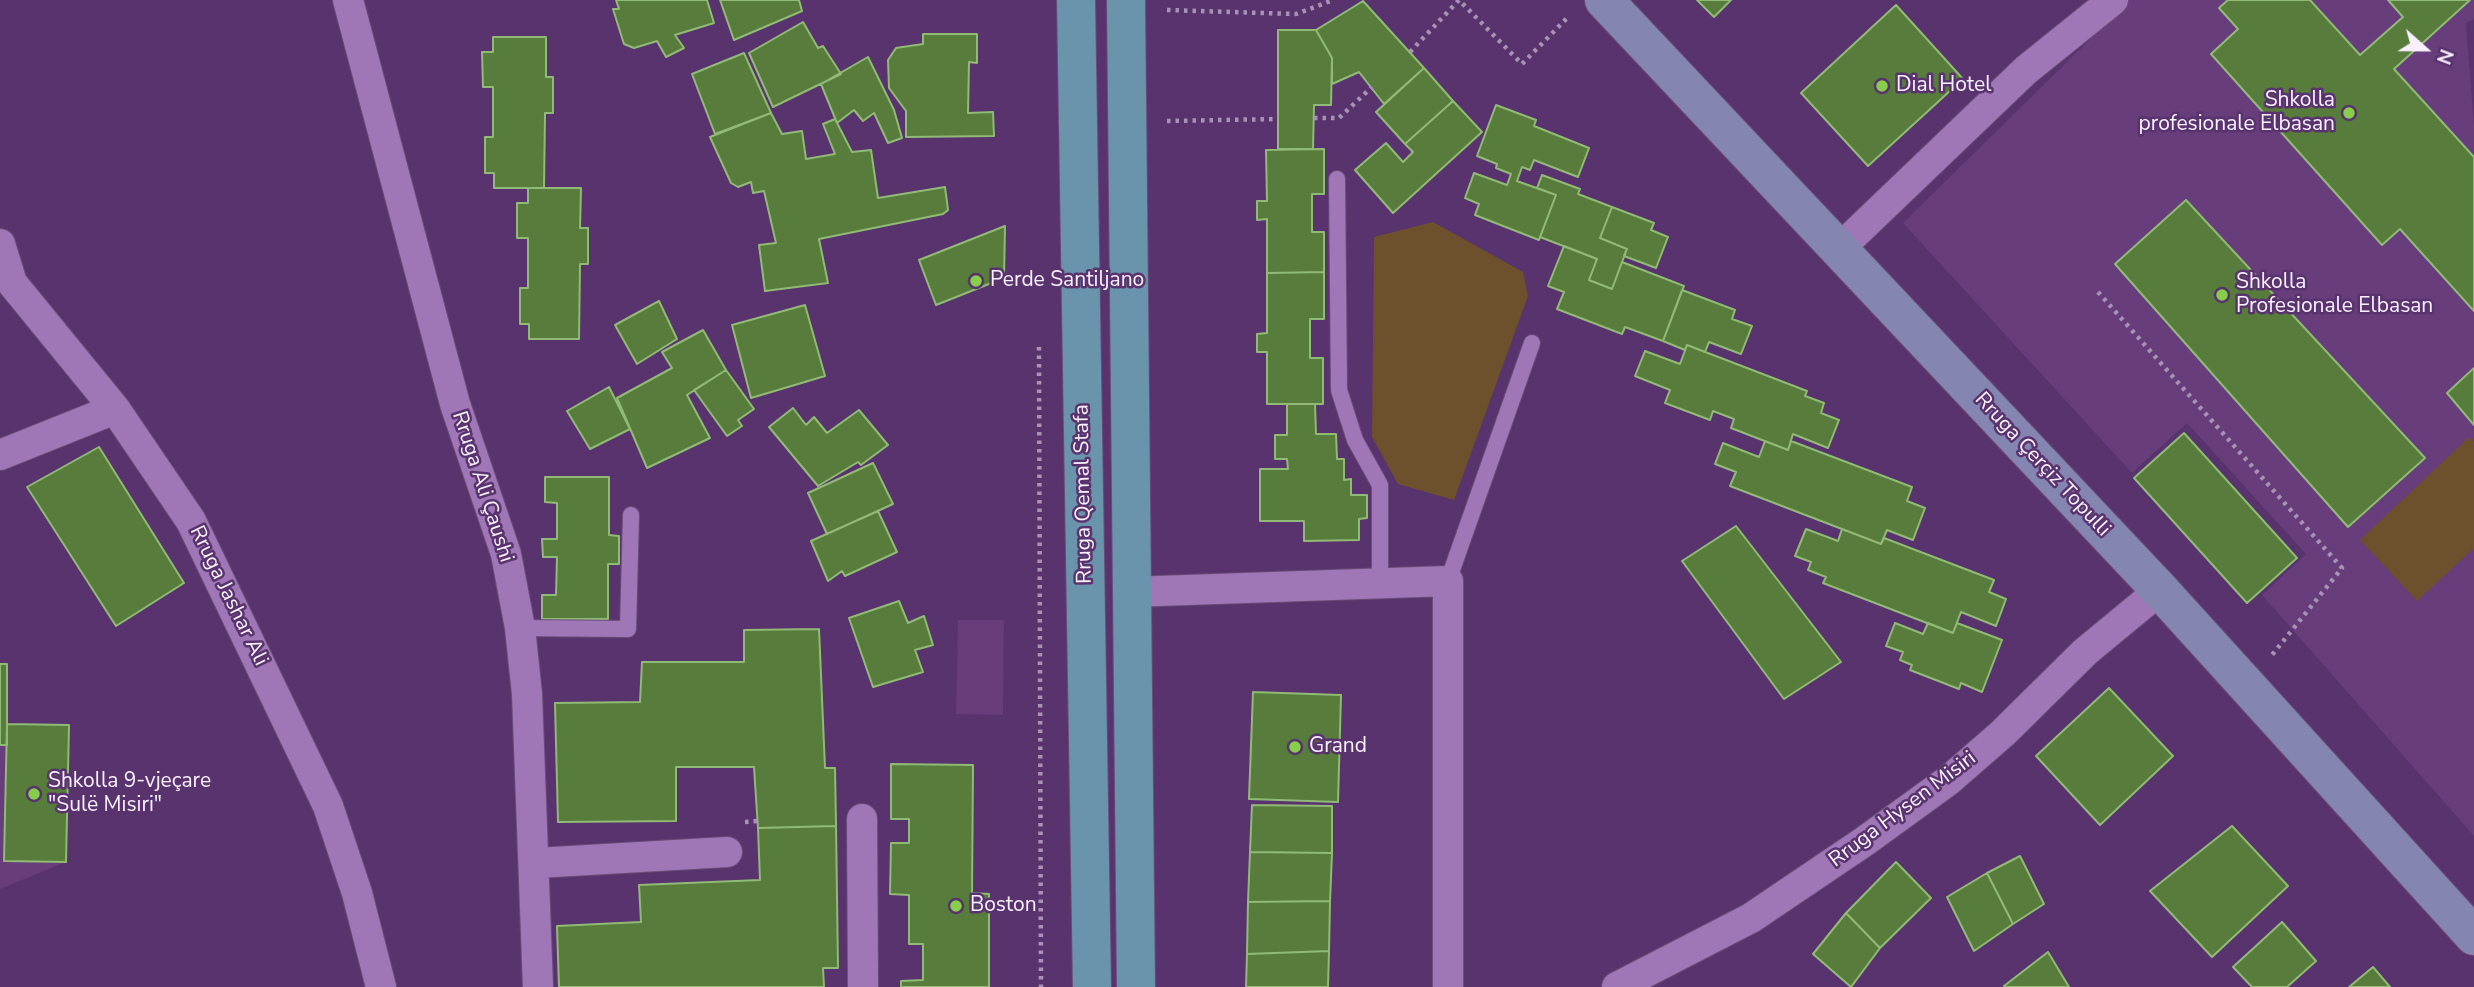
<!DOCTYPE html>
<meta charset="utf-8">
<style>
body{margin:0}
#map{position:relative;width:2474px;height:987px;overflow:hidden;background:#59336d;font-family:"Nunito Sans",sans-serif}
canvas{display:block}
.north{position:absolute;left:2390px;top:14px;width:70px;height:70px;-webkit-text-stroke:5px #59336d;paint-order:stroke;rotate:111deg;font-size:19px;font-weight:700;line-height:28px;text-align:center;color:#f9f0fe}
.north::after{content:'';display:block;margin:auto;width:24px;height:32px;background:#f9f0fe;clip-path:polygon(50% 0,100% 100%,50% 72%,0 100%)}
</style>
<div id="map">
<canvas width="2474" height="987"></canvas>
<div class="north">N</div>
</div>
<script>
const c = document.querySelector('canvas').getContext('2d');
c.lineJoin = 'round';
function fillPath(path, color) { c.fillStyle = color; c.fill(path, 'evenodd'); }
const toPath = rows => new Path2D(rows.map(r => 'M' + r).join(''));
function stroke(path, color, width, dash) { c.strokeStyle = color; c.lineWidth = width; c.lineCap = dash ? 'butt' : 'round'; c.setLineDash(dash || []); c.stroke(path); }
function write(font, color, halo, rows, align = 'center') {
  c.font = font + ' "Nunito Sans",sans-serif'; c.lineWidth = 5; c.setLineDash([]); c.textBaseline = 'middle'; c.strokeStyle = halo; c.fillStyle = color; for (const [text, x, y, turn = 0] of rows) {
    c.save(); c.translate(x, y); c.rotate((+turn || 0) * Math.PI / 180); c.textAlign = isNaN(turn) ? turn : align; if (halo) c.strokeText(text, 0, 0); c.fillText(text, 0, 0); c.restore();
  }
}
fillPath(toPath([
 [2130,0,2474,0,2474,19,2466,23,2474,125,2474,368,2447,393,2474,425,2474,836,2262,595,2306,554,2187,423,2132,473,1903,223],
 [958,620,1004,620,1003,715,956,714],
 [0,664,7,664,7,724,69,725,66,862,0,889]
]), '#673d7c');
fillPath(toPath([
 [1433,222,1523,272,1528,296,1454,500,1398,484,1372,437,1374,237],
 [2469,437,2474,442,2474,548,2417,601,2360,540]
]), '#6d512c');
const building = toPath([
 [616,0,707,0,714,23,675,35,684,48,666,57,657,41,634,48,624,44,613,9,619,9,616,0],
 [720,0,799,0,802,11,734,40,720,0],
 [1697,0,1731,0,1714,17,1697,0],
 [2228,0,2310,0,2360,55,2403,17,2388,0,2470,0,2394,69,2474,157,2474,311,2400,229,2382,245,2211,54,2238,29,2219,8,2228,0],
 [1363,1,1424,68,1384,104,1359,72,1332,84,1332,58,1316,30,1363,1],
 [1896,5,1963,79,1868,166,1801,93,1896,5],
 [803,22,818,48,823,46,841,74,773,107,749,53,803,22],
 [1278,30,1316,30,1332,58,1331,105,1314,105,1313,149,1278,149,1278,30],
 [923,34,977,34,977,63,969,62,968,113,993,112,994,136,906,137,906,111,889,88,888,60,896,48,923,44,923,34],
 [493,37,546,37,546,77,553,77,553,113,545,113,544,188,494,188,494,173,485,173,485,137,493,137,493,87,483,87,482,52,493,52,493,37],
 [744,53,771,113,715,134,692,74,744,53],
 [868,57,894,110,902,138,888,143,874,113,863,121,854,110,837,123,821,84,868,57],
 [1424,68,1453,101,1405,144,1376,112,1424,68],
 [1453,101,1482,132,1393,213,1355,170,1386,143,1403,162,1413,152,1405,144,1453,101],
 [1496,105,1536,120,1534,126,1589,148,1578,177,1534,160,1530,170,1522,167,1517,181,1556,195,1539,240,1475,215,1479,204,1465,198,1474,173,1507,185,1511,174,1496,168,1497,164,1477,156,1496,105],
 [771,113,782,134,802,131,806,159,835,154,823,124,835,119,852,152,871,150,878,198,945,187,948,210,943,214,819,239,828,283,765,291,759,245,776,243,764,191,753,193,751,182,738,187,731,183,710,137,771,113],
 [1324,149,1324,194,1312,194,1312,232,1324,232,1324,272,1267,273,1267,219,1257,220,1257,201,1267,201,1266,150,1324,149],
 [1542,175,1580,189,1578,194,1612,207,1600,238,1627,249,1612,289,1589,280,1597,259,1540,237,1556,195,1537,188,1542,175],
 [528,188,581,188,580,228,588,228,588,264,580,264,579,339,529,339,529,324,520,324,520,288,528,288,528,238,517,238,517,203,528,203,528,188],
 [2186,200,2425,458,2348,527,2115,264,2186,200],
 [1612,207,1654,223,1651,230,1668,237,1656,268,1624,256,1627,249,1600,238,1612,207],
 [1005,226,1004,278,936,305,919,260,1005,226],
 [1564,246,1597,259,1589,280,1612,289,1622,262,1684,286,1663,341,1625,327,1622,334,1557,309,1564,292,1548,286,1564,246],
 [1324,272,1324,319,1310,319,1310,358,1323,358,1323,404,1267,404,1267,352,1257,352,1257,334,1267,333,1267,273,1324,272],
 [1682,290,1735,310,1732,319,1752,326,1741,354,1709,342,1705,352,1687,345,1685,350,1663,341,1682,290],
 [659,301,677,339,637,364,615,325,659,301],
 [805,305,825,376,751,398,732,325,805,305],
 [703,330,726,370,687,395,710,438,647,468,617,398,672,368,662,352,703,330],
 [1687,345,1807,391,1805,396,1824,403,1821,413,1839,420,1828,448,1793,434,1788,450,1731,428,1734,419,1713,411,1710,420,1665,403,1670,390,1635,376,1645,351,1680,364,1687,345],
 [2474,368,2474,425,2447,393,2474,368],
 [726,370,754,409,738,420,742,426,727,436,694,390,726,370],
 [609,387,630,429,590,449,567,411,609,387],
 [1287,404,1315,404,1316,434,1336,434,1337,459,1344,459,1344,480,1351,479,1351,495,1367,495,1367,518,1359,519,1359,540,1304,541,1304,521,1260,521,1260,469,1288,469,1287,459,1275,459,1275,435,1287,435,1287,404],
 [793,408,806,425,814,417,827,433,859,410,888,445,861,465,858,462,818,486,769,427,793,408],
 [2184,433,2297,558,2247,603,2134,478,2184,433],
 [1765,441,1788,450,1791,441,1912,487,1907,501,1925,508,1913,540,1887,530,1881,544,1730,486,1736,472,1715,464,1723,443,1759,457,1765,441],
 [99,447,184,583,116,626,27,487,99,447],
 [873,463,893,504,827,534,808,493,873,463],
 [545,477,609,477,609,535,619,536,619,564,608,564,608,619,542,619,542,595,556,595,557,557,543,557,542,539,557,539,557,503,545,502,545,477],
 [878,511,897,552,845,576,842,571,828,581,811,541,878,511],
 [1736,526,1841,662,1784,699,1682,561,1736,526],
 [1806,529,1838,541,1842,529,1881,544,1884,538,1994,580,1989,592,2006,599,1996,626,1961,612,1953,633,1823,583,1826,577,1808,570,1811,562,1795,556,1806,529],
 [899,601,908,623,924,616,933,645,915,650,923,672,873,687,849,618,899,601],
 [1895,623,1923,634,1928,623,1953,633,1957,623,2002,640,1982,692,1961,683,1959,689,1910,670,1912,665,1900,660,1903,652,1886,646,1895,623],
 [819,629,825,768,835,768,836,826,758,828,754,767,676,767,676,821,558,822,555,703,640,702,642,662,744,662,744,630,819,629],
 [0,664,7,664,7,745,0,745,0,664],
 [2109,688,2173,756,2100,825,2036,756,2109,688],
 [1253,692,1341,695,1338,802,1249,799,1253,692],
 [7,724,69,725,66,862,4,861,7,724],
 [891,764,973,765,972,893,989,894,989,987,901,987,901,981,923,980,923,944,909,944,909,895,890,894,891,843,909,843,909,819,891,819,891,764],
 [1252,805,1332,806,1332,853,1250,852,1252,805],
 [836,826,838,968,823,968,824,987,559,987,557,926,641,922,639,885,760,880,758,828,836,826],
 [2232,826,2288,886,2212,957,2150,891,2232,826],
 [1250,852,1332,853,1330,901,1248,902,1250,852],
 [2020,856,2044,904,2013,924,1987,873,2020,856],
 [1896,862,1931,898,1880,948,1846,913,1896,862],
 [1987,873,2013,924,1974,951,1947,897,1987,873],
 [1330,901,1329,951,1247,954,1248,902,1330,901],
 [1846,913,1880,948,1851,987,1813,954,1846,913],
 [2282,922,2316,961,2287,987,2252,987,2233,967,2282,922],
 [1329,951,1328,987,1246,987,1247,954,1329,951],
 [2048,952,2069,987,2005,987,2004,986,2048,952],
 [2373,967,2390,987,2349,987,2373,967]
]);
fillPath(building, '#577c3b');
stroke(building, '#92ba77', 2);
const service = toPath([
 [1337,179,1339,390,1355,440,1380,485,1380,583],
 [1448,581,1532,343],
 [520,628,628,629,631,515]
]);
const minor = toPath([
 [348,0,455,404,506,554,520,628,527,694,538,987],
 [0,244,12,283,115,409,191,521,328,806,357,893,381,987],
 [1839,249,2026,70,2113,0],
 [0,455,115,409],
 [1129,592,1448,581,1448,987],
 [862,819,863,987],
 [536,863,727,852],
 [1617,987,1751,918,1865,841,1949,780,2003,733,2085,652,2160,590]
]);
const secondary = toPath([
 [1604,0,2160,590,2474,936]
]);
const primary = toPath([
 [1076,0,1092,987],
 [1126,0,1136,987]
]);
stroke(service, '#6b4c7a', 18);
stroke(minor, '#6b4c7a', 32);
stroke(secondary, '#6b4c7a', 40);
stroke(primary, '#6b4c7a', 40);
stroke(toPath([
 [1167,10,1296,14,1333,0],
 [1410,52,1459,0,1522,64,1569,16],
 [1314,118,1339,118,1372,87],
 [1167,121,1278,119],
 [2098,292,2342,568,2272,655],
 [1039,347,1041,987],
 [745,822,758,821]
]), '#a992b6', 4.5, [3.5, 5]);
stroke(service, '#a077b6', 16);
stroke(minor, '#a077b6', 30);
stroke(secondary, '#8585b1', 38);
stroke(primary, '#6994ac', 38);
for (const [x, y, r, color] of [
 [1882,86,7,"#87cf4a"],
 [2349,113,7,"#87cf4a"],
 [976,281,7,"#87cf4a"],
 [2222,295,7,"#87cf4a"],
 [1295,747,7,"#87cf4a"],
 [34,794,7,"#87cf4a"],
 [956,906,7,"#87cf4a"]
]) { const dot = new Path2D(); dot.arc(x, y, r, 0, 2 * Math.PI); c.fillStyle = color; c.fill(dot); stroke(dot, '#59336d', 2.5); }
write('21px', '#f9f0fe', '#59336d', [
 ["Dial Hotel",1896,86],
 ["Shkolla",2335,101,"right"],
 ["profesionale Elbasan",2335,125,"right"],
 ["Perde Santiljano",990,281],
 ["Shkolla",2236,283],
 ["Profesionale Elbasan",2236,307],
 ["Grand",1309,747],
 ["Shkolla 9-vjeçare",48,782],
 ["\"Sulë Misiri\"",48,806],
 ["Boston",970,906]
], 'left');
write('21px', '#f9f0fe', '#59336d', [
 ["Rruga Çerçiz Topulli",2042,465,47],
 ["Rruga Ali Çaushi",482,487,72],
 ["Rruga Qemal Stafa",1084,494,-91],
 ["Rruga Jashar Ali",228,596,64],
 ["Rruga Hysen Misiri",1903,810,-37]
]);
</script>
